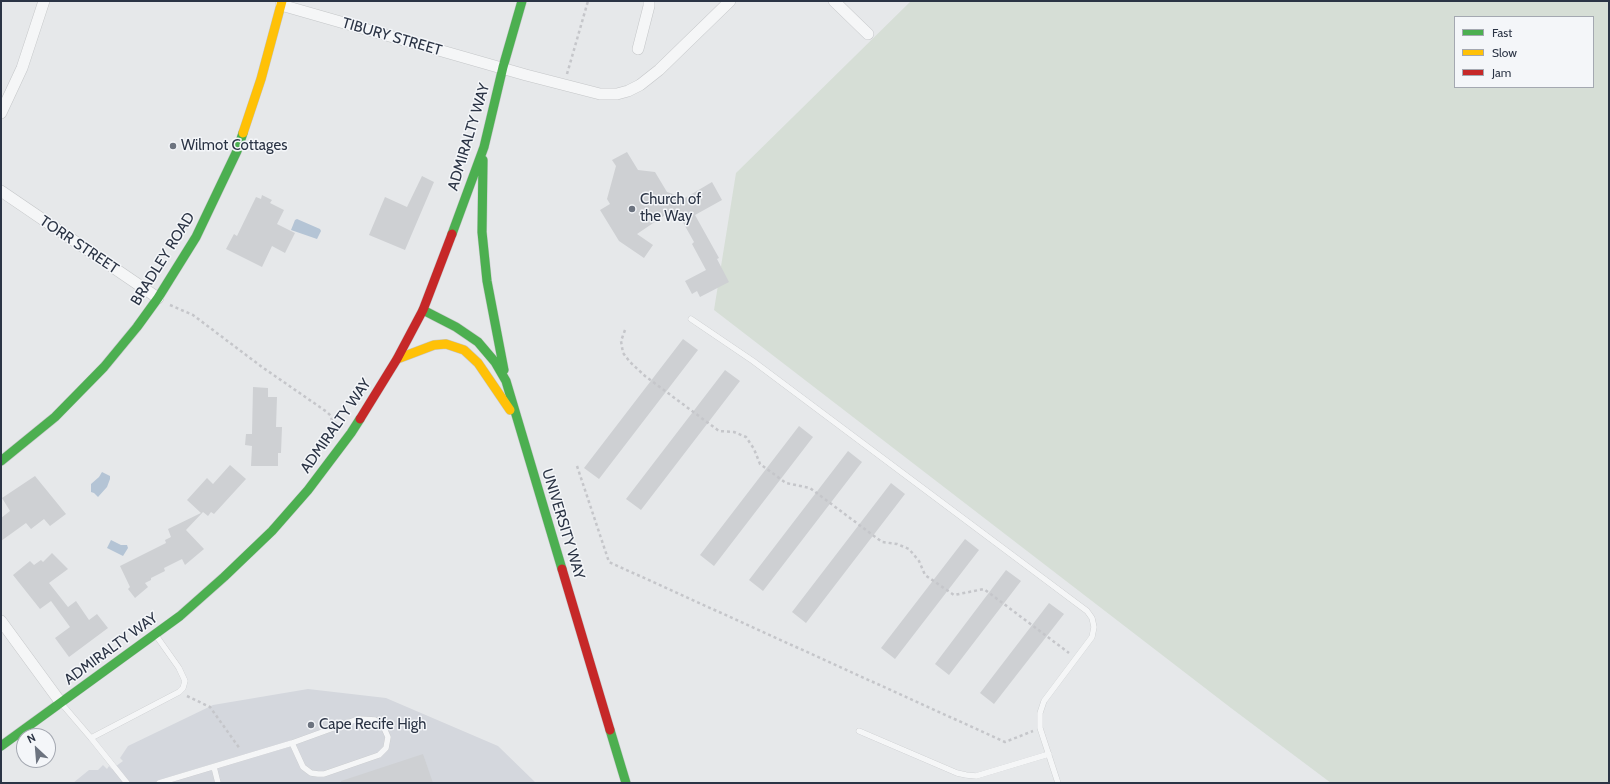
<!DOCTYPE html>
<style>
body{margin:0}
#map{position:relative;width:1610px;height:784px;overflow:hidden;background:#e6e8ea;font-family:Cabin,sans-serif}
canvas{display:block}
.frame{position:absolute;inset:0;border:2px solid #2b3445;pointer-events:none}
.legend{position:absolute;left:1454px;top:16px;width:140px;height:72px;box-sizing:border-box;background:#f4f6f9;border:1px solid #a4a8b1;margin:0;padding:5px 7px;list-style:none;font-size:12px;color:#2b3445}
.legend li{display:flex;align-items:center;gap:8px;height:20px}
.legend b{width:20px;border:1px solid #a4a8b1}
.north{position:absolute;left:16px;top:728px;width:40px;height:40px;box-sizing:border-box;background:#f4f6f9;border:1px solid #a4a8b1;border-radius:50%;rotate:334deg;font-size:11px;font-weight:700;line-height:16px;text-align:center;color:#2b3445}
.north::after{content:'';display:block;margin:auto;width:14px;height:18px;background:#6c737f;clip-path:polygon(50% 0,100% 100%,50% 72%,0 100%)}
</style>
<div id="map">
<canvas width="1610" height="784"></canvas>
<div class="frame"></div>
<ul class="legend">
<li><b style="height:5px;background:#4caf50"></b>Fast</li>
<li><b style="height:5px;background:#ffc107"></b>Slow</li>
<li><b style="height:5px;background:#c62828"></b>Jam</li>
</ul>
<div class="north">N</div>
</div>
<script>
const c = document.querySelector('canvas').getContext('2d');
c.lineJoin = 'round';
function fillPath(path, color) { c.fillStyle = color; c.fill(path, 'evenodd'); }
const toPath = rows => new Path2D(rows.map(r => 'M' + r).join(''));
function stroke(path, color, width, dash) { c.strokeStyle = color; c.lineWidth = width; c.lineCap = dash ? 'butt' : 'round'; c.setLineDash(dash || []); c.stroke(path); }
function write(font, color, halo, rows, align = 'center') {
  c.font = font + ' Cabin,sans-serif'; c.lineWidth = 3; c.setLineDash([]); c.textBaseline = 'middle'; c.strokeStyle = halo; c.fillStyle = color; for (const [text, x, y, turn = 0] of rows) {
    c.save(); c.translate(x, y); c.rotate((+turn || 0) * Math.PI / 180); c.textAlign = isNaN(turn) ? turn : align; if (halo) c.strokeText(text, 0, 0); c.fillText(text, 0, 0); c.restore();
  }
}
fillPath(toPath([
 [308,689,386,698,498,746,536,783,73,783,89,770,98,770,103,765,107,769,109,766,112,769,123,761,120,758,128,746,213,705]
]), '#d4d7dd');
fillPath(toPath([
 [911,1,1609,1,1609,783,1331,783,1231,708,714,310,736,173],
 [1455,17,1593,17,1593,87,1455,87]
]), '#d6ded6');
fillPath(toPath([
 [297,219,320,229,321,231,317,239,291,230,295,220],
 [102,472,110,476,110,479,107,487,98,497,94,493,91,492,91,484,99,477],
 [111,540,121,545,127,545,128,548,123,556,107,548]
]), '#b4c4d5');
fillPath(toPath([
 [627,152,638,170,655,172,667,192,685,198,712,182,722,200,695,215,719,258,717,259,729,282,700,297,697,291,692,294,685,281,706,270,692,244,694,242,680,217,676,220,671,211,637,234,653,245,644,258,619,241,600,210,610,204,607,199,616,166,612,160],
 [422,176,434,182,405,250,369,235,385,197,407,207],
 [262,195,272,200,270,203,284,210,277,224,295,233,285,253,272,246,262,267,226,249,234,234,237,236,256,197,261,199],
 [683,339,698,350,599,479,584,468],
 [725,370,740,381,641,510,626,499],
 [253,387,268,388,268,397,277,397,276,427,282,427,281,453,278,453,278,466,251,466,252,446,245,445,246,434,252,434],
 [799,426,813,437,714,566,700,555],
 [848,451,862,462,763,591,749,580],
 [230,465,246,479,214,514,211,512,208,516,203,512,186,530,204,549,185,565,182,559,164,568,165,571,151,578,151,580,145,583,148,587,135,598,128,589,130,587,120,566,166,543,165,540,171,537,168,529,201,513,187,500,207,478,213,484],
 [35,476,66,514,50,526,44,519,31,529,26,523,1,541,1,518,10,511,2,498],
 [891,483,905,494,806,623,792,612],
 [965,539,979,550,895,659,881,648],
 [52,553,68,569,49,583,68,607,76,601,89,620,97,614,108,628,69,657,55,638,70,627,51,601,40,609,13,575,30,561,34,565,41,560,43,562],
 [1006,570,1021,581,949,675,935,664],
 [1049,603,1064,614,994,704,980,693],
 [423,754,433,783,341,783,341,781]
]), '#ced0d3');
const lane = toPath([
 [691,319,753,361,1087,611,1092,618,1094,627,1092,637,1044,701,1040,713,1040,728,1058,783],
 [61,703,91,738,127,783],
 [859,731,957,773,966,775,976,776,1049,754],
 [91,738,179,692,183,688,185,681,179,668,155,634],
 [214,767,218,783],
 [159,783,292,743,358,719,375,720,384,728,388,737,386,748,379,755,324,774,318,774,311,773,303,767,292,743]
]);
const street = toPath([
 [834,1,868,34],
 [281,5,526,75,600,94,617,94,628,91,640,85,659,70,730,1],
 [638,49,649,6,649,1],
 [1,113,22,68,44,1],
 [1,191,158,298],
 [1,621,61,703]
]);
const fast = toPath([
 [483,160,482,232,487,281,504,370],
 [452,234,484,147,503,67,522,1],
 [423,310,456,327,478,342,495,362,506,381,562,569],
 [1,461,55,417,104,367,137,327,158,298,196,237,237,151,243,133],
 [610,730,626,783],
 [1,746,180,616,224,577,272,531,308,490,351,433,360,419]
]);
const slow = toPath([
 [243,133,261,79,282,1],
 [397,359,434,345,446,344,464,350,478,363,510,410]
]);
const jam = toPath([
 [360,419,397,359,423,310,452,234],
 [562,569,610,730]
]);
stroke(lane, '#c4c6c8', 6);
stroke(street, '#c4c6c8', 12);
stroke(fast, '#c4c6c8', 10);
stroke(slow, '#c4c6c8', 10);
stroke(jam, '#c4c6c8', 10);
stroke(toPath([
 [567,74,588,1],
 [170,305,193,315,262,367,327,412,331,416,332,421,340,426],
 [625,330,621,341,623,353,630,362,645,376,719,431,734,432,746,437,754,449,760,464,786,483,810,488,882,542,897,544,909,549,919,561,925,575,954,595,984,589,1069,653],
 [577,466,609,562,1005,742,1033,731],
 [187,696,210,707,240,749]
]), '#c5c6ca', 2.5, [3, 3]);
stroke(lane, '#f5f6f7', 5.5);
stroke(street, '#f5f6f7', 11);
stroke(fast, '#4caf50', 9);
stroke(slow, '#ffc107', 9);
stroke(jam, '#c62828', 9);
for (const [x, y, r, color] of [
 [173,146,4,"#6c737f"],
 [632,209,4,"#6c737f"],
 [311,725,4,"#6c737f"]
]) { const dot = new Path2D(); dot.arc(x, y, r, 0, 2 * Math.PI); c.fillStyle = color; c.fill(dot); stroke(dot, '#f4f6f9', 1.5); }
write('15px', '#2b3445', '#f4f6f9', [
 ["TIBURY STREET",392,37,16],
 ["ADMIRALTY WAY",469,137,-73],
 ["TORR STREET",79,245,34],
 ["BRADLEY ROAD",163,259,-58],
 ["ADMIRALTY WAY",336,426,-55],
 ["UNIVERSITY WAY",563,524,73],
 ["ADMIRALTY WAY",111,649,-36]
]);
write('15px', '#2b3445', '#f4f6f9', [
 ["Wilmot Cottages",181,146],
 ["Church of",640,200],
 ["the Way",640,217],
 ["Cape Recife High",319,725]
], 'left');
</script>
